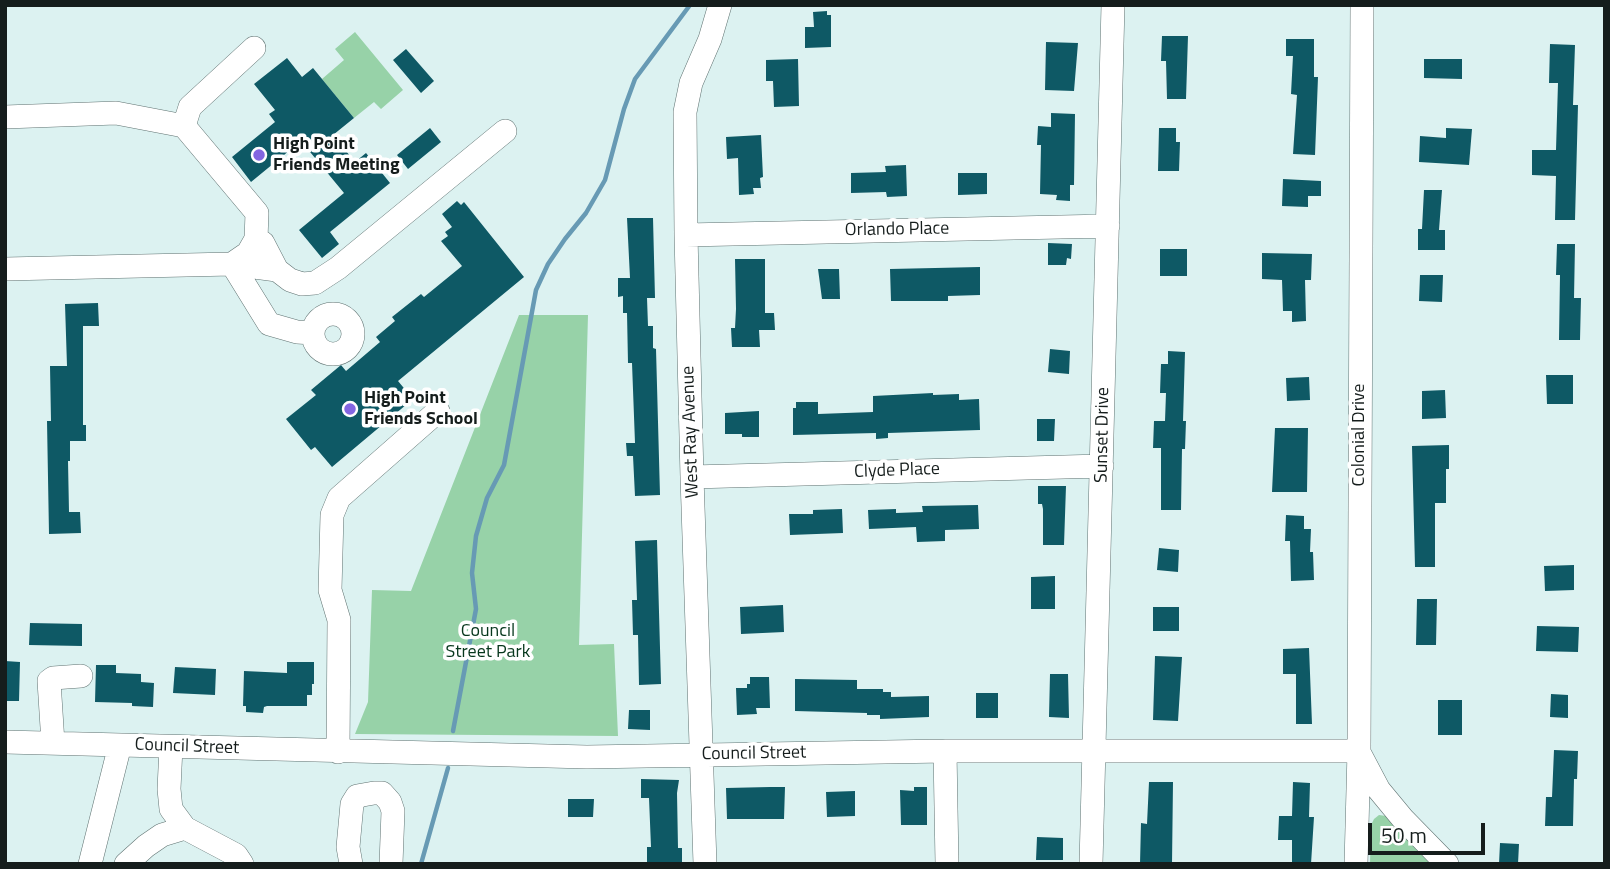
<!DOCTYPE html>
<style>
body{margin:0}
#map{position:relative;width:1610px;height:869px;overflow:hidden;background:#dcf2f1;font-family:"Titillium Web",sans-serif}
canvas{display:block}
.frame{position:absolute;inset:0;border:7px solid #151d1c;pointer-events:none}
.scale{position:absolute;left:1368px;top:823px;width:117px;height:32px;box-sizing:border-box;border:4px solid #151d1c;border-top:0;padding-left:9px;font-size:21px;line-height:24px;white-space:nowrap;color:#151d1c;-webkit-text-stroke:5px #fff;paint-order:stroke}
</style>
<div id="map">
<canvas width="1610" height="869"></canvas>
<div class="frame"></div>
<div class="scale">50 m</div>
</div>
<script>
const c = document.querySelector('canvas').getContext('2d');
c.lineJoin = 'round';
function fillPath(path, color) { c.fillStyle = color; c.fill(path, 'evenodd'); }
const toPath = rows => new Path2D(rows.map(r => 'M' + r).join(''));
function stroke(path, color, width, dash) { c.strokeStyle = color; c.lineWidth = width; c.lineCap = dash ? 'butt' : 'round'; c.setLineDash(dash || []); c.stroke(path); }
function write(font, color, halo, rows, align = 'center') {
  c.font = font + ' "Titillium Web",sans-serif'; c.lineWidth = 7; c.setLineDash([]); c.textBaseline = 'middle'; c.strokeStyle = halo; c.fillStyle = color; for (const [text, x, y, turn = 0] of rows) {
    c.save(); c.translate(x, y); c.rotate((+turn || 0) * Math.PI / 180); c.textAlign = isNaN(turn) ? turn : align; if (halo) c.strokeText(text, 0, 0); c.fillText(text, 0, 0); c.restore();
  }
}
fillPath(toPath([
 [355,32,403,90,381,109,374,102,354,118,322,79,344,60,335,49],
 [519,315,588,315,579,645,614,644,618,736,355,734,368,702,372,590,411,591],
 [1379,815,1386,816,1434,864,1370,864,1371,825,1374,819]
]), '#97d2a8');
stroke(toPath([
 [453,731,476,609,472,573,476,536,487,498,504,465,536,290,548,264,565,239,586,213,605,180,624,109,635,79,690,5],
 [421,864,448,768]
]), '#679ab4', 4.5);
fillPath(toPath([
 [827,11,827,15,831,15,831,47,805,48,805,27,814,27,813,12],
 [1162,36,1188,36,1186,99,1167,99,1166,61,1161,61],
 [1286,39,1314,39,1314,77,1318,77,1315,155,1293,154,1297,95,1291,94,1293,56,1286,56],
 [1046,42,1078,43,1074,91,1045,90],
 [1550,44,1575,45,1573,105,1578,105,1575,220,1555,220,1556,176,1532,175,1532,150,1556,150,1558,83,1549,83],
 [406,49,434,81,421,93,393,60],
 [287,58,302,77,313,68,354,118,333,135,355,162,366,153,390,183,330,232,339,244,322,258,299,230,344,193,301,141,251,182,232,157,275,122,269,114,275,110,254,84],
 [798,59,799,106,774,107,773,81,766,81,766,60],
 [1424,59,1462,59,1462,79,1424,78],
 [1051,113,1075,114,1074,185,1070,185,1070,201,1056,200,1057,195,1040,194,1041,145,1037,145,1038,126,1051,127],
 [430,128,441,142,408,169,397,155],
 [1159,128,1176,128,1176,142,1180,142,1179,171,1158,171],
 [1446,128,1472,129,1469,165,1419,162,1420,136,1446,138],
 [761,135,763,177,760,178,761,188,753,188,754,194,739,195,738,158,727,159,726,137],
 [906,165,907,196,887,197,886,192,851,193,851,173,886,172,885,166],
 [958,173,987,173,987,194,958,195],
 [1283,179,1321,181,1321,196,1308,196,1308,207,1282,206],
 [1424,190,1442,190,1439,230,1445,230,1445,250,1418,250,1418,229,1422,229],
 [457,201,461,205,464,202,524,277,398,381,413,399,332,467,315,447,311,450,286,419,316,395,311,390,341,365,346,371,380,342,376,337,395,321,392,317,421,294,424,297,462,266,441,241,448,236,445,232,452,227,442,214],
 [627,218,653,218,655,298,647,298,648,326,653,326,653,348,656,349,660,495,635,496,633,456,627,456,626,443,635,443,632,363,628,363,627,313,623,313,623,296,618,297,618,278,630,278],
 [1048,243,1072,244,1071,259,1067,258,1066,265,1048,265],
 [1557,244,1575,244,1574,298,1581,298,1580,340,1559,340,1560,275,1556,275],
 [1160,249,1187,249,1187,276,1160,276],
 [1262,253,1312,254,1311,280,1305,280,1306,321,1292,322,1292,311,1283,311,1282,280,1262,279],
 [735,259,765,259,765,313,774,313,775,330,759,330,760,347,732,347,731,328,735,328,736,309],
 [980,267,980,295,948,296,948,301,891,301,890,269],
 [818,269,839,269,840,299,822,299],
 [1420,275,1443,275,1442,302,1419,301],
 [98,303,99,326,83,326,83,425,86,425,86,441,70,441,70,461,68,461,69,512,80,512,81,533,49,534,47,421,51,421,50,366,67,366,65,304],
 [1050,349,1070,351,1069,374,1048,372],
 [1168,351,1185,352,1183,421,1186,421,1185,449,1182,449,1181,510,1161,510,1161,448,1153,448,1154,421,1165,421,1166,393,1160,393,1161,364,1168,364],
 [1546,375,1573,375,1573,404,1547,404],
 [1309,377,1310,400,1287,401,1286,378],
 [1445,390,1446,418,1422,419,1422,391],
 [933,393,933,395,959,394,959,400,979,399,980,430,888,433,888,438,876,439,876,433,793,435,793,408,796,408,796,402,818,402,818,414,873,412,873,396],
 [759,411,759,437,742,437,742,434,725,434,725,413],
 [1037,419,1055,419,1054,441,1037,441],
 [1275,428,1308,428,1307,492,1272,492],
 [1449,445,1449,469,1446,469,1446,503,1435,503,1435,567,1415,567,1412,446],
 [1038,486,1066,486,1064,545,1043,545,1043,509,1042,504,1038,504],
 [978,505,979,529,945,530,945,541,917,542,916,527,869,529,868,510,896,509,896,513,923,512,922,506],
 [842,509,843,533,790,535,789,514,813,514,813,510],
 [1286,515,1304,516,1304,529,1311,529,1310,552,1313,552,1314,580,1291,581,1290,541,1285,541],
 [657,540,661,684,639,685,638,635,633,635,632,600,637,600,635,541],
 [1159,548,1179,550,1178,572,1157,570],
 [1574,565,1574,590,1545,591,1544,566],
 [1055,576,1055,609,1031,609,1031,577],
 [1417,599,1437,599,1436,645,1416,645],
 [783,605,784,632,741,634,740,607],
 [1153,607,1179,607,1179,631,1153,631],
 [30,623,82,624,82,646,29,645],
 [1537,626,1579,627,1578,652,1536,651],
 [1309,648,1312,724,1296,724,1296,674,1283,674,1283,649],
 [1155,656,1182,657,1178,721,1153,720],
 [5,661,20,662,19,701,5,701],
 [287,662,314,662,314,684,312,684,312,695,307,695,307,706,267,706,264,707,263,713,246,712,246,706,243,706,244,671,287,673],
 [96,665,116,665,116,673,141,674,141,682,154,683,153,707,132,706,132,703,95,702],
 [175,667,216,669,215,695,173,693],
 [1050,674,1068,674,1069,718,1049,717],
 [750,677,769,677,770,708,756,708,757,714,737,715,736,688,747,688,747,684,750,684],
 [795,679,857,680,857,689,883,689,883,692,891,692,891,697,929,696,929,717,880,719,880,715,867,715,867,713,795,711],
 [976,693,998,693,998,718,976,718],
 [1551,694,1568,695,1568,718,1550,717],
 [1438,700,1462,700,1462,735,1438,735],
 [629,710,650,710,650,730,628,729],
 [1554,750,1578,751,1577,779,1574,779,1573,826,1545,826,1546,797,1552,797],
 [641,779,679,780,677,793,678,848,682,848,682,864,647,864,647,847,651,847,649,798,641,798],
 [1149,782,1173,782,1172,864,1140,864,1141,823,1147,824],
 [1293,782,1310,783,1309,817,1314,817,1311,864,1292,864,1292,840,1278,840,1279,816,1292,816],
 [770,787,785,787,784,819,727,819,726,788],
 [914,787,927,787,927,825,901,825,900,790,914,791],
 [855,791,855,816,827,817,826,792],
 [568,799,594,799,593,817,568,817],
 [1037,837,1063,838,1063,860,1036,860],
 [1500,843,1519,844,1518,864,1499,864]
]), '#0e5965');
const minor = toPath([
 [5,117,116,113,184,126,257,213,256,239,248,253,232,264,5,269],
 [184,126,190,107,254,48],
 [686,235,1108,226],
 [232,264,269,324,297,332,313,333],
 [232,264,277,270,263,243,256,239],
 [277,270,290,280,302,284,315,283,338,268,505,131],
 '313 334a20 20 0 1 1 40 0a20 20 0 1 1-40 0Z',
 [692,477,1102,466],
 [5,742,587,757,945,751,1359,751],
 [53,743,49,681,53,678,81,676],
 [171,747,169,789,171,809,185,828,236,855,242,864],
 [945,751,947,864],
 [338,752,339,620,330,590,332,515,339,498,438,411],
 [1360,754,1379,790,1403,819,1447,864],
 [90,864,120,745],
 [126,864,146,846,162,835,185,828],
 [351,864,348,847,352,804,357,796,374,793,382,793,390,802,393,811,391,864],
 [705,864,692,477,686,235,685,112,691,83,710,39,720,5],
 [1091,864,1113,5],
 [1356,864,1359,751,1362,5]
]);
stroke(minor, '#607372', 24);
stroke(minor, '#fff', 23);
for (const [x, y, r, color] of [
 [259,155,7,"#8365e1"],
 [350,409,7,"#8365e1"]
]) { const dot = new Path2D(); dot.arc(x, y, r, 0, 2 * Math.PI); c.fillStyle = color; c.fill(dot); stroke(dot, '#fff', 2.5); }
write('bold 18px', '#151d1c', '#fff', [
 ["High Point",273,145],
 ["Friends Meeting",273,166],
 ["High Point",364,399],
 ["Friends School",364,420]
], 'left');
write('18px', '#151d1c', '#fff', [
 ["Orlando Place",897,230,-1],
 ["West Ray Avenue",691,432,-92],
 ["Sunset Drive",1103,435,-89],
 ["Colonial Drive",1360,435,-90],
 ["Clyde Place",897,471,-2],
 ["Council Street",187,747,2],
 ["Council Street",754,754,-1]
]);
write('18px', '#06371c', '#fff', [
 ["Council",488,632],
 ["Street Park",488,653]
]);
</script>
